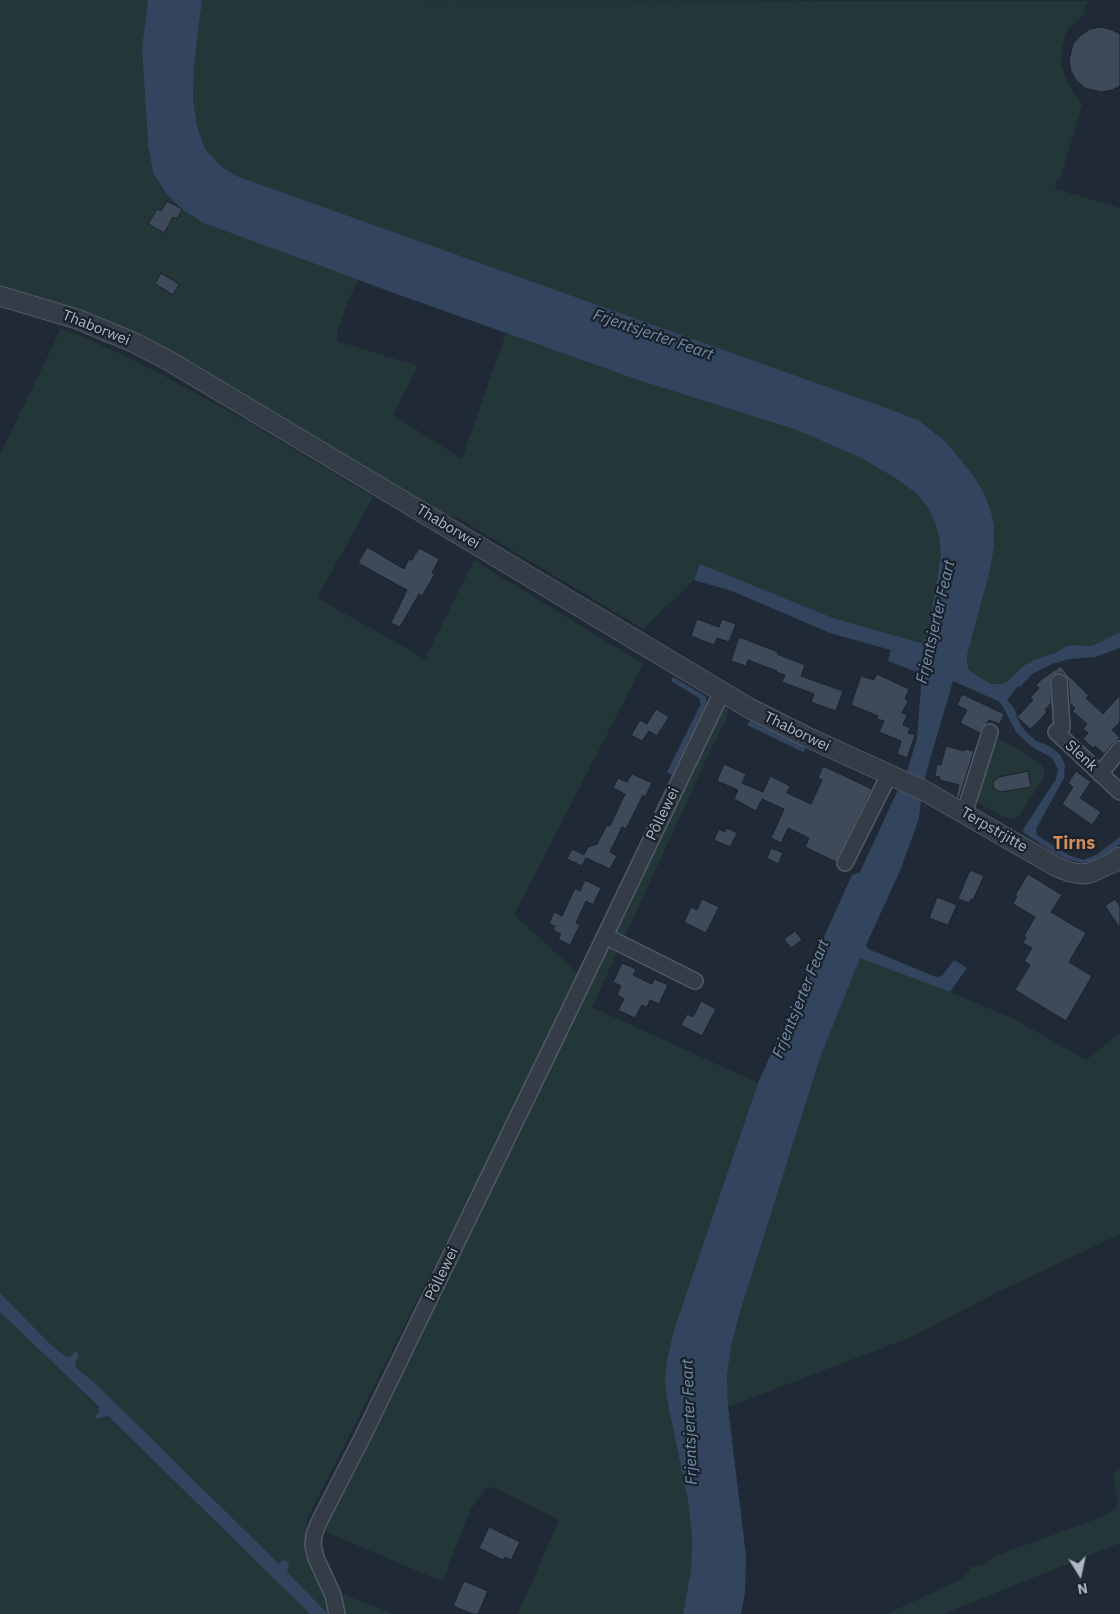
<!DOCTYPE html>
<meta charset="utf-8">
<style>
body{margin:0}
#map{position:relative;width:1120px;height:1614px;overflow:hidden;background:#202a36;font-family:"IBM Plex Sans",sans-serif}
canvas{display:block}
.north{position:absolute;left:1055px;top:1549px;width:50px;height:50px;-webkit-text-stroke:4px #19212b;paint-order:stroke;rotate:170deg;font-size:14px;font-weight:700;line-height:20px;text-align:center;color:#adb6c4}
.north::after{content:'';display:block;margin:auto;width:18px;height:22px;background:#adb6c4;clip-path:polygon(50% 0,100% 100%,50% 72%,0 100%)}
</style>
<div id="map">
<canvas width="1120" height="1614"></canvas>
<div class="north">N</div>
</div>
<script>
const c = document.querySelector('canvas').getContext('2d');
c.lineJoin = 'round';
function fillPath(path, color) { c.fillStyle = color; c.fill(path, 'evenodd'); }
const toPath = rows => new Path2D(rows.map(r => 'M' + r).join(''));
function stroke(path, color, width, dash) { c.strokeStyle = color; c.lineWidth = width; c.lineCap = dash ? 'butt' : 'round'; c.setLineDash(dash || []); c.stroke(path); }
function write(font, color, halo, rows, align = 'center') {
  c.font = font + ' "IBM Plex Sans",sans-serif'; c.lineWidth = 4.5; c.setLineDash([]); c.textBaseline = 'middle'; c.strokeStyle = halo; c.fillStyle = color; for (const [text, x, y, turn = 0] of rows) {
    c.save(); c.translate(x, y); c.rotate((+turn || 0) * Math.PI / 180); c.textAlign = isNaN(turn) ? turn : align; if (halo) c.strokeText(text, 0, 0); c.fillText(text, 0, 0); c.restore();
  }
}
fillPath(toPath([
 [0,0,148,0,142,48,148,145,153,173,165,193,287,254,359,280,349,298,337,332,337,341,418,366,393,415,462,459,506,333,638,380,797,430,861,458,897,479,916,493,928,508,936,525,939,538,941,555,927,638,921,643,833,618,700,565,694,580,643,629,460,519,426,508,235,397,0,289],
 [202,0,1087,1,1083,15,1067,30,1062,48,1061,65,1069,86,1082,105,1061,176,1055,184,1056,189,1120,208,1120,632,1092,646,1072,645,1067,646,1016,675,1008,681,1000,684,992,684,977,676,968,669,967,656,990,570,994,546,994,525,972,474,946,442,918,420,475,261,322,208,239,177,222,167,205,149,197,126,193,99,194,65],
 [61,329,75,333,123,355,166,377,246,421,373,497,317,598,425,659,474,560,643,664,514,915,578,973,517,1101,307,1519,306,1534,310,1559,333,1614,328,1614,287,1572,287,1567,280,1565,95,1383,76,1368,71,1356,66,1357,51,1345,0,1293,0,454],
 [725,706,729,711,725,721,712,747,624,938,614,933],
 [992,739,1001,740,1030,756,1041,764,1044,769,1044,776,1041,782,1019,816,1014,819,1006,818,980,804,973,798],
 [608,941,620,946,592,1007,758,1083,674,1330,667,1360,669,1409,689,1506,692,1540,691,1570,683,1614,518,1614,559,1520,493,1487,485,1489,469,1512,460,1538,452,1555,446,1574,441,1581,326,1532,332,1514,453,1270],
 [860,957,950,992,1012,1018,1086,1060,1120,1033,1120,1234,998,1292,911,1337,728,1407,727,1376,731,1346,740,1312,820,1058],
 [0,1312,99,1408,99,1412,96,1415,107,1416,310,1614,0,1614],
 [1120,1469,1120,1543,943,1614,887,1614,961,1579,969,1571,970,1567,981,1566,998,1555,1102,1517,1115,1509,1118,1503,1113,1474],
 [334,1591,394,1614,340,1614]
]), '#233738');
fillPath(toPath([
 [148,0,202,0,194,65,193,99,197,126,205,149,222,167,239,177,889,409,918,420,946,442,972,474,984,493,991,512,994,525,994,546,990,570,967,656,968,669,977,676,992,684,1000,684,1008,681,1025,665,1034,660,1055,653,1067,646,1072,645,1092,646,1120,632,1120,648,1095,657,1069,659,1052,664,1032,674,1020,687,1018,686,1007,700,1014,708,1020,724,1027,733,1036,741,1047,745,1057,752,1061,756,1065,765,1064,778,1036,829,1037,835,1068,855,1083,860,1096,855,1120,837,1120,844,1107,854,1091,862,1082,863,1067,859,1048,849,1024,833,1023,830,1026,825,1056,779,1058,770,1056,765,1052,758,1031,746,1016,732,1002,705,998,701,953,681,926,773,924,785,919,795,921,801,919,818,900,871,866,945,868,949,936,977,942,976,954,960,967,968,950,992,860,958,820,1058,740,1312,731,1346,727,1376,728,1407,746,1556,745,1592,741,1614,683,1614,691,1570,692,1540,689,1506,669,1409,665,1382,667,1360,674,1330,758,1083,852,875,860,872,908,768,917,739,922,674,888,661,891,650,830,633,732,591,694,580,700,564,833,618,921,643,927,637,941,555,939,538,936,525,928,508,916,493,897,479,861,458,797,430,638,380,394,293,204,223,183,210,166,193,153,173,148,145,142,48],
 [673,677,705,696,707,702,672,775,667,772,701,704,699,698,671,681],
 [750,721,782,736,804,747,805,750,803,752,747,725],
 [0,1293,51,1345,66,1357,71,1356,75,1351,77,1352,79,1356,75,1363,76,1368,95,1383,279,1564,283,1560,289,1563,287,1572,328,1614,310,1614,108,1416,96,1419,95,1417,99,1412,99,1407,0,1312]
]), '#33455e');
const building = toPath([
 [1101,27,1112,30,1120,34,1120,86,1112,90,1101,92,1085,88,1076,80,1071,71,1069,60,1073,44,1081,35,1090,29,1101,27],
 [167,201,182,209,177,219,173,217,164,233,148,224,157,209,161,211,167,201],
 [161,273,179,284,173,295,155,284,161,273],
 [367,547,404,569,409,559,412,560,419,548,439,559,432,573,435,574,422,596,419,594,400,627,391,623,407,590,358,563,367,547],
 [697,619,719,627,722,619,736,624,729,642,717,638,714,645,691,636,697,619],
 [739,637,778,652,777,654,805,665,801,676,843,691,836,711,811,702,814,694,782,682,785,675,776,672,777,671,748,660,746,666,731,661,739,637],
 [1061,666,1067,674,1089,696,1086,698,1103,714,1120,695,1120,722,1112,730,1120,738,1113,743,1104,754,1095,746,1093,748,1083,739,1088,733,1083,729,1087,724,1072,711,1075,708,1070,703,1068,681,1063,673,1058,673,1051,677,1051,703,1045,710,1047,712,1038,722,1030,729,1017,717,1033,700,1030,698,1039,688,1036,685,1042,679,1061,666],
 [877,674,909,689,905,699,908,701,902,713,907,715,903,725,910,728,908,733,915,735,907,758,897,754,901,741,879,732,884,721,877,719,878,716,851,705,861,676,874,680,877,674],
 [962,694,1004,714,1000,724,989,720,980,733,960,723,967,710,957,705,962,694],
 [656,709,669,717,657,736,649,731,642,741,631,735,640,720,647,724,656,709],
 [946,746,964,751,965,749,974,751,959,798,956,796,959,785,940,780,940,777,935,776,937,764,941,765,946,746],
 [724,764,746,774,742,783,763,792,770,776,790,786,787,793,811,804,822,780,818,778,823,766,872,789,836,862,805,847,809,838,788,828,781,843,771,838,784,809,762,799,756,811,734,799,738,790,717,781,724,764],
 [1028,771,1031,787,1001,792,994,789,993,782,999,777,1028,771],
 [1076,771,1091,782,1080,798,1101,812,1092,825,1062,804,1073,787,1068,783,1076,771],
 [632,774,652,783,645,797,643,795,626,829,622,827,610,852,617,856,610,869,586,858,582,866,567,859,572,849,584,855,588,847,597,844,607,825,610,826,625,794,613,788,618,778,627,782,632,774],
 [727,828,737,833,730,847,714,840,719,829,725,832,727,828],
 [771,848,783,853,778,864,767,858,771,848],
 [970,870,984,876,973,900,971,899,969,903,958,899,970,870],
 [1028,874,1062,895,1051,912,1086,933,1069,962,1092,976,1066,1021,1015,990,1030,965,1024,961,1032,948,1023,943,1026,937,1024,936,1035,917,1013,904,1017,896,1015,895,1028,874],
 [585,880,601,888,593,905,586,901,576,923,580,925,570,945,558,939,561,934,553,930,555,926,549,924,554,912,562,916,575,888,580,891,585,880],
 [937,897,957,905,948,925,929,918,937,897],
 [702,899,719,907,706,933,684,922,691,907,697,910,702,899],
 [1115,899,1120,906,1120,928,1105,906,1115,899],
 [795,931,802,940,791,948,784,939,795,931],
 [622,963,636,969,633,975,652,984,654,979,668,985,659,1004,650,1000,647,1007,642,1005,635,1018,618,1010,624,999,617,995,621,986,613,982,622,963],
 [701,1001,716,1009,702,1036,681,1025,687,1014,693,1017,701,1001],
 [489,1527,520,1542,511,1560,505,1557,503,1560,479,1548,489,1527],
 [464,1581,488,1591,478,1614,473,1614,453,1606,464,1581]
]);
fillPath(building, '#3e4a59');
stroke(building, '#1b232d', 1);
const minor = toPath([
 [1059,682,1062,727,1056,732,1120,792],
 [1100,774,1120,749],
 [963,813,967,805,990,732],
 [845,863,889,775],
 [605,936,695,981],
 [337,1614,333,1595,316,1558,313,1545,314,1535,319,1522,363,1436,567,1015,722,692]
]);
const tertiary = toPath([
 [0,296,77,319,135,343,171,362,749,708,807,737,923,790,1057,867,1070,872,1082,874,1090,873,1114,862,1120,857]
]);
stroke(minor, '#515965', 18);
stroke(tertiary, '#515965', 21);
stroke(minor, '#333c47', 15);
stroke(tertiary, '#333c47', 19);
write('15px', '#adb6c4', '#19212b', [
 ["Thaborwei",96,328,22],
 ["Thaborwei",448,527,31],
 ["Thaborwei",797,732,26],
 ["Slenk",1081,756,43],
 ["Pôllewei",663,814,-64],
 ["Terpstrjitte",994,830,30],
 ["Pôllewei",442,1274,-64]
]);
write('italic 16px', '#758eac', '#19212b', [
 ["Frjentsjerter Feart",653,335,19],
 ["Frjentsjerter Feart",936,622,-77],
 ["Frjentsjerter Feart",801,999,-68],
 ["Frjentsjerter Feart",690,1422,-92]
]);
write('bold 18px', '#d18d5b', '#19212b', [
 ["Tirns",1074,844]
]);
</script>
